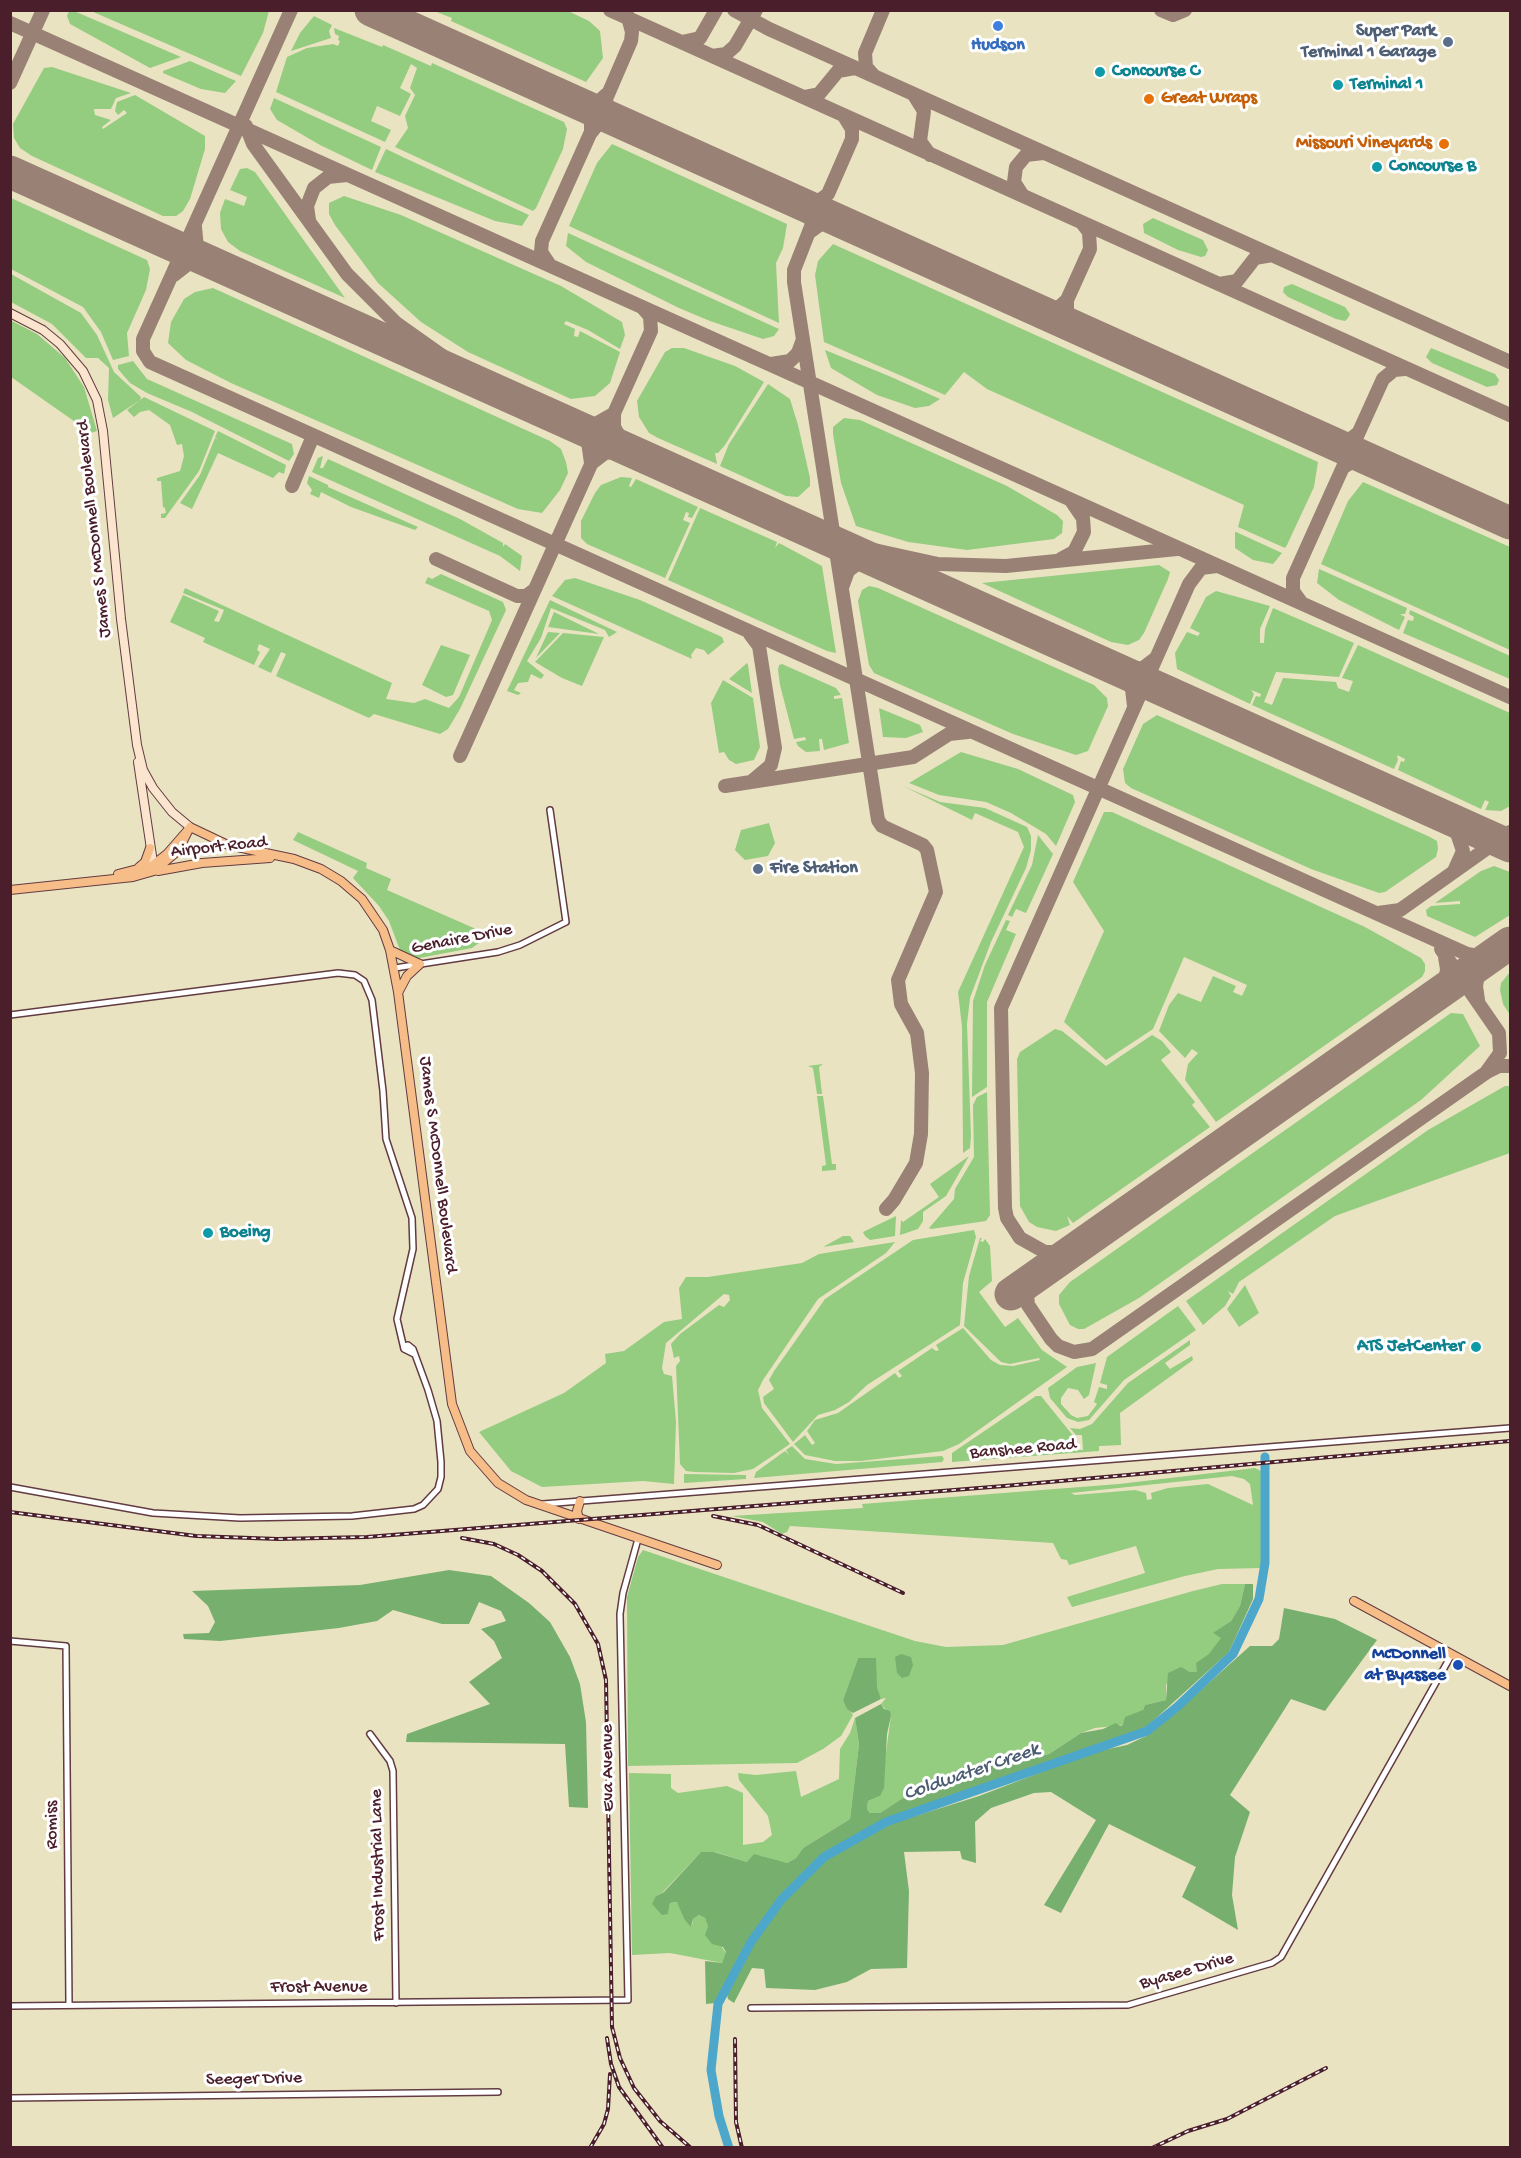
<!DOCTYPE html>
<style>
body{margin:0}
#map{position:relative;width:1521px;height:2158px;overflow:hidden;background:#eae3c2;font-family:"Gochi Hand",sans-serif}
canvas{display:block}
.frame{position:absolute;inset:0;border:12px solid #4a1f2b;pointer-events:none}
</style>
<div id="map">
<canvas width="1521" height="2158"></canvas>
<div class="frame"></div>
</div>
<script>
const c = document.querySelector('canvas').getContext('2d');
c.lineJoin = 'round';
function fillPath(path, color) { c.fillStyle = color; c.fill(path, 'evenodd'); }
const toPath = rows => new Path2D(rows.map(r => 'M' + r).join(''));
function stroke(path, color, width, dash) { c.strokeStyle = color; c.lineWidth = width; c.lineCap = dash ? 'butt' : 'round'; c.setLineDash(dash || []); c.stroke(path); }
function write(font, color, halo, rows, align = 'center') {
  c.font = font + ' "Gochi Hand",sans-serif'; c.lineWidth = 6; c.setLineDash([]); c.textBaseline = 'middle'; c.strokeStyle = halo; c.fillStyle = color; for (const [text, x, y, turn = 0] of rows) {
    c.save(); c.translate(x, y); c.rotate((+turn || 0) * Math.PI / 180); c.textAlign = isNaN(turn) ? turn : align; if (halo) c.strokeText(text, 0, 0); c.fillText(text, 0, 0); c.restore();
  }
}
fillPath(toPath([
 [69,11,74,11,181,57,150,68,70,24,67,16],
 [91,11,269,11,263,33,241,76],
 [434,11,568,11,589,21,600,31,603,58,586,82,451,21,452,18],
 [314,16,332,25,329,31,331,38,291,51,300,33],
 [334,28,382,47,383,45,431,66,432,63,564,122,567,129,563,149,536,208,533,211,395,147,408,128,405,116,415,95,410,88,417,68,411,64,400,88,411,94,400,116,377,106,371,121,391,130,385,142,276,92,287,57,307,48,333,44,338,46,340,41,338,40,339,36,335,34],
 [190,61,236,81,225,93,201,89,163,73,163,71],
 [52,67,131,93,116,98,111,109,94,109,95,115,111,120,102,127,103,129,127,113,124,110,118,115,115,111,117,102,135,95,205,136,205,149,190,199,183,211,176,216,163,216,32,156,20,148,14,138,13,124,44,68],
 [274,98,381,147,372,170,320,145,277,120,270,109],
 [612,144,787,224,783,248,776,263,779,323,569,226,597,163],
 [386,149,407,159,529,215,522,226,495,221,375,172],
 [247,168,255,172,345,298,240,251,228,242,221,229,220,213,225,199,244,206,247,197,230,190,240,169],
 [344,196,401,215,561,286,622,322,625,335,620,349,588,330,566,321,564,324,575,329,574,336,578,337,580,331,620,352,610,383,595,396,571,399,468,352,421,322,378,283,335,225,329,214,329,203],
 [11,198,147,260,150,269,146,290,127,333,129,356,113,360,101,332,83,307,11,269],
 [1153,218,1203,240,1208,250,1205,256,1201,257,1178,250,1144,233,1143,224],
 [568,233,779,329,774,336,763,339,710,321,679,308,586,262,566,246],
 [833,244,1318,462,1314,487,1287,545,1285,548,1238,527,1244,505,987,389,964,372,945,395,824,342,815,275,818,261],
 [11,274,81,313,97,335,114,372,141,397,140,400,113,418,108,400,109,368,98,358,86,358,52,324,11,302],
 [1292,284,1345,307,1350,314,1348,318,1345,321,1336,319,1288,297,1283,292,1284,287],
 [213,288,550,441,561,449,566,462,568,473,560,490,542,513,518,509,231,383,186,360,168,343,171,322,184,299,195,292],
 [10,320,37,334,65,358,84,387,97,431,91,433,11,377],
 [672,348,684,348,735,366,764,382,725,445,718,453,715,453,717,464,658,438,649,433,639,417,637,401,665,352],
 [1431,348,1495,374,1499,380,1497,385,1487,387,1432,363,1426,357],
 [825,350,889,376,940,399,929,406,915,408,877,395,831,368],
 [133,361,147,379,292,444,294,454,289,461,192,412,147,393,130,383,118,369,118,365],
 [768,384,790,399,798,425,810,478,810,486,798,497,786,496,720,466,729,444],
 [144,397,215,431,199,471,165,518,161,518,161,514,166,513,165,508,163,507,161,481,157,481,157,478,180,471,184,456,182,444,177,445,170,425,149,410,140,412,134,417,127,410],
 [844,418,860,420,1007,486,1057,515,1063,521,1062,533,1054,539,967,550,908,542,856,526,841,483,833,434,833,427],
 [218,431,286,465,284,474,279,472,273,478,218,453,192,509,180,503,200,475,215,438,218,439,215,437],
 [323,456,320,468,323,468,328,459,460,519,503,543,503,547,505,544,522,556,520,571,500,556,312,472,318,458],
 [309,476,328,485,328,487,418,527,415,530,351,507,321,492,319,498,310,494,312,490,307,483],
 [621,477,632,478,629,486,631,487,636,479,698,507,692,518,688,517,689,513,686,512,683,520,690,523,665,578,587,544,581,538,581,521,595,493,601,485],
 [1363,482,1510,547,1510,650,1321,564,1348,501],
 [700,508,777,542,775,548,779,543,822,566,836,653,827,651,668,580],
 [1235,532,1236,532,1282,553,1273,564,1253,560,1235,548],
 [1159,565,1170,572,1168,579,1144,633,1139,640,1128,645,1111,642,982,583],
 [1319,569,1407,608,1405,614,1400,614,1405,617,1399,630,1339,600,1317,583],
 [441,574,503,602,506,610,460,709,448,729,440,734,374,714,369,718,276,676,286,654,281,652,271,673,258,667,270,649,259,644,257,650,260,652,254,665,203,642,205,638,170,622,183,595,219,611,214,621,219,622,224,610,183,593,185,588,392,683,386,699,414,703,425,699,449,708,459,697,492,620,489,611,425,583,428,577,432,579],
 [575,578,640,600,722,637,724,642,708,655,704,650,696,648,691,655,692,659,552,596,565,580],
 [869,586,878,588,1094,685,1107,698,1108,706,1088,751,1076,755,1013,734,874,673,869,665,858,601,862,590],
 [1216,591,1270,606,1260,629,1260,643,1264,643,1265,629,1273,608,1354,643,1339,677,1276,672,1264,702,1272,705,1283,678,1336,682,1338,688,1349,692,1353,681,1342,678,1358,645,1510,713,1510,806,1501,811,1485,810,1489,802,1485,800,1481,809,1398,770,1401,761,1404,762,1405,759,1397,755,1398,760,1394,769,1252,705,1256,696,1260,697,1261,694,1251,690,1254,694,1250,704,1177,669,1175,653,1187,632,1198,636,1200,633,1190,628,1206,597],
 [550,600,617,632,609,637,605,630,551,608,541,638,527,661,544,675,541,679,531,674,528,682,518,683,514,690,521,693,518,695,507,691],
 [1410,610,1510,656,1510,679,1403,633,1408,620,1413,621,1414,617,1409,614],
 [554,612,593,631,599,634,548,627],
 [548,632,560,633,536,658,540,649],
 [563,633,604,637,582,686,562,678,535,662],
 [441,645,470,655,453,695,446,697,422,685],
 [747,663,748,665,752,693,729,679],
 [782,664,836,688,841,695,834,696,834,699,842,698,849,743,824,750,822,739,819,739,820,751,806,752,798,746,796,742,806,740,805,737,794,739,780,685,778,670,779,665],
 [723,680,753,698,760,747,754,760,736,764,729,760,724,752,719,753,711,703],
 [879,708,920,725,923,732,906,738,883,737],
 [1157,715,1430,837,1437,841,1438,849,1436,857,1385,892,1379,893,1311,869,1131,788,1125,783,1123,769,1143,724],
 [961,752,1018,769,1073,795,1075,802,1056,846,1046,834,1011,813,986,802,939,795,909,783],
 [903,786,940,802,985,808,1027,827,1031,836,1031,850,1026,868,991,942,970,998,967,1024,971,1136,970,1148,963,1153,962,1027,958,992,1024,847,1018,832,975,813,972,820],
 [1104,812,1112,812,1365,927,1421,958,1425,964,1425,971,1422,977,1216,1122,1185,1080,1188,1064,1198,1053,1192,1049,1185,1058,1159,1031,1169,1005,1178,993,1201,1002,1213,976,1236,986,1233,992,1242,996,1247,985,1184,957,1153,1029,1106,1060,1064,1022,1104,931,1073,882],
 [769,823,775,843,768,856,745,860,735,850,741,830],
 [298,832,367,863,366,868,391,879,387,890,476,929,480,938,479,943,472,948,414,959,401,953,389,921,379,906,353,878,358,871,293,840],
 [1038,835,1053,854,1026,913,1016,909,1012,917,1008,915,1032,865],
 [1494,866,1510,872,1510,915,1475,937,1427,916,1426,910,1431,906,1460,904,1460,901,1435,903,1481,871],
 [1006,920,1010,921,1006,930,1016,934,987,1002,987,1087,972,1097,973,1001,985,965],
 [1510,972,1510,1015,1503,1004,1500,990,1501,983],
 [1451,1013,1463,1014,1480,1046,1421,1100,1139,1298,1084,1329,1078,1329,1070,1325,1059,1304,1059,1295,1070,1282],
 [1055,1029,1062,1031,1106,1066,1152,1035,1162,1041,1171,1052,1161,1060,1195,1102,1192,1105,1210,1127,1073,1223,1067,1216,1070,1225,1056,1231,1037,1227,1029,1222,1020,1206,1017,1059,1020,1052],
 [823,1064,819,1067,822,1094,817,1094,813,1068,808,1066],
 [1505,1086,1510,1086,1510,1153,1335,1216,1239,1282,1233,1294,1228,1291,1231,1296,1225,1306,1203,1325,1186,1301,1428,1130],
 [987,1092,990,1215,986,1221,931,1229,929,1228,954,1199,955,1189,974,1157,973,1105,977,1097],
 [817,1096,823,1096,832,1164,836,1164,836,1170,822,1171,822,1166,826,1165],
 [969,1156,946,1196,923,1212,923,1221,918,1229,900,1235,901,1220,903,1222,939,1197,930,1184],
 [896,1216,895,1236,870,1240,865,1236,863,1232],
 [974,1230,976,1237,963,1283,960,1325,867,1385,849,1402,835,1410,818,1415,793,1442,764,1403,763,1397,774,1389,769,1380,774,1371,825,1299,913,1240],
 [843,1236,850,1236,854,1242,823,1247],
 [980,1238,982,1238,980,1241,983,1242,985,1239,990,1246,992,1281,979,1292,1005,1327,1018,1318,1042,1350,1067,1367,959,1444,943,1451,861,1461,835,1461,805,1455,794,1444,805,1435,812,1445,815,1443,807,1431,815,1420,838,1413,895,1373,899,1378,902,1376,898,1371,932,1348,936,1351,939,1350,936,1345,963,1328,991,1360,1000,1365,1013,1366,1040,1360,1039,1358,1010,1364,1001,1362,964,1326,969,1276],
 [895,1242,886,1253,818,1299,763,1380,758,1390,762,1408,790,1444,753,1469,734,1473,694,1472,686,1471,680,1464,676,1366,680,1361,679,1356,674,1358,671,1344,680,1334,719,1305,724,1307,730,1300,729,1295,724,1294,666,1343,662,1368,664,1374,672,1376,676,1422,674,1484,643,1481,542,1487,511,1471,479,1432,564,1393,606,1363,605,1354,624,1351,664,1322,682,1319,679,1288,686,1277,708,1277,802,1263,819,1254],
 [1245,1285,1259,1313,1239,1327,1227,1309],
 [1178,1306,1196,1330,1124,1380,1089,1420,1078,1422,1067,1418,1050,1398,1048,1388,1055,1383,1077,1367,1096,1363,1089,1395,1084,1399,1078,1390,1068,1388,1061,1398,1061,1404,1071,1415,1077,1418,1088,1416,1097,1404,1094,1402,1099,1387,1107,1389,1107,1385,1100,1383,1107,1357],
 [1190,1340,1190,1345,1165,1363,1170,1369,1192,1356,1193,1360,1120,1413,1121,1445,1099,1446,1099,1451,952,1462,952,1453,1036,1396,1041,1396,1075,1438,1075,1450,1083,1450,1082,1435,1076,1435,1070,1428,1080,1429,1092,1424,1128,1383],
 [792,1446,805,1459,836,1464,942,1456,944,1459,942,1462,754,1478,756,1472,785,1451,789,1455,786,1450],
 [1255,1468,1261,1471,1261,1568,1218,1569,1185,1576,1072,1607,1067,1597,1145,1573,1136,1546,1069,1565,1067,1560,1061,1559,1053,1543,790,1526,787,1532,782,1534,763,1522,732,1516,863,1508,862,1504,1119,1484],
 [1232,1476,1244,1479,1250,1484,1253,1505,1208,1484,1168,1488,1151,1493,1152,1499,1147,1500,1146,1493,1135,1490,1075,1495,1071,1493],
 [684,1474,746,1475,746,1479,684,1483],
 [643,1550,915,1641,946,1647,1003,1645,1193,1591,1222,1584,1245,1584,1240,1606,1231,1621,1214,1633,1222,1638,1197,1672,1190,1672,1181,1668,1166,1685,1166,1700,1145,1705,1143,1710,1124,1725,1095,1728,1081,1733,1049,1754,1022,1761,1004,1760,969,1777,947,1782,933,1792,906,1796,880,1813,870,1813,867,1809,868,1801,880,1796,891,1716,881,1704,886,1698,881,1699,858,1658,843,1700,853,1715,841,1736,823,1749,797,1763,628,1766,627,1597,638,1557],
 [855,1718,859,1744,850,1819,803,1848,796,1858,787,1863,769,1860,762,1856,747,1862,715,1852,701,1852,663,1892,656,1896,668,1914,670,1903,678,1902,684,1919,692,1926,693,1919,699,1915,705,1918,708,1927,726,1953,722,1963,670,1953,632,1955,629,1773,671,1774,671,1788,678,1793,727,1786,743,1793,743,1845,763,1842,772,1835,768,1816,739,1780,738,1773,756,1775,796,1771,801,1797,839,1779,840,1749,850,1733]
]), '#94cc80');
fillPath(toPath([
 [449,1570,491,1576,529,1603,550,1622,570,1657,580,1684,586,1722,588,1808,569,1807,565,1744,406,1742,407,1734,490,1704,469,1682,502,1658,494,1641,481,1629,506,1621,501,1611,479,1602,469,1624,442,1624,393,1610,377,1621,339,1628,220,1641,184,1639,183,1634,209,1633,215,1622,208,1606,192,1591,360,1585],
 [1245,1584,1253,1584,1253,1599,1229,1652,1144,1729,885,1819,821,1855,778,1898,750,1937,715,2003,706,2004,705,1961,722,1963,726,1952,723,1947,712,1944,705,1935,708,1927,705,1918,699,1915,693,1919,691,1927,684,1919,677,1902,670,1903,668,1914,662,1915,652,1904,656,1896,664,1892,701,1852,714,1852,747,1862,754,1854,787,1863,796,1858,803,1848,850,1819,859,1744,855,1718,881,1704,884,1709,890,1711,891,1716,887,1734,884,1788,880,1796,868,1801,867,1809,870,1813,880,1813,906,1796,925,1790,933,1792,936,1788,936,1782,941,1780,955,1782,957,1778,969,1777,971,1771,1004,1760,1022,1761,1049,1754,1081,1733,1103,1729,1116,1723,1120,1726,1123,1725,1125,1717,1143,1710,1145,1705,1166,1700,1168,1673,1181,1667,1190,1672,1197,1672,1196,1663,1209,1654,1221,1638,1213,1633,1231,1621,1240,1606],
 [1284,1608,1335,1619,1377,1640,1325,1711,1291,1699,1230,1795,1250,1812,1235,1857,1232,1895,1238,1930,1182,1897,1196,1867,1109,1824,1061,1913,1044,1905,1096,1820,1051,1792,1034,1793,991,1808,975,1822,976,1863,962,1859,960,1851,904,1852,909,1891,907,1968,871,1969,847,1982,815,1990,766,1988,764,1969,752,1968,734,2003,728,1999,727,1995,750,1948,783,1901,825,1859,887,1825,979,1796,1094,1752,1127,1745,1146,1736,1173,1715,1250,1646,1272,1646,1279,1639],
 [901,1654,911,1657,913,1665,909,1676,902,1678,897,1673,895,1657],
 [858,1658,876,1658,877,1688,881,1699,853,1713,847,1709,843,1700]
]), '#77b06e');
stroke(toPath([
 [729,2148,719,2116,711,2070,718,2004,751,1942,781,1900,824,1857,886,1822,1147,1731,1177,1707,1233,1654,1259,1599,1265,1563,1265,1457]
]), '#4da7cb', 9);
stroke(toPath([
 [291,10,143,339,143,351,150,362,1467,954,1484,957,1495,955],
 [610,10,1510,415],
 [734,10,769,29,1510,362],
 [1161,10,1173,15,1185,10],
 [10,23,1510,697],
 [682,42,700,38,716,10],
 [712,56,726,54,735,46,756,10],
 [874,76,866,67,865,53,883,10],
 [10,83,43,10],
 [914,95,924,111,920,141,930,155],
 [804,97,819,94,838,71,855,68],
 [615,120,607,108,606,99,631,41,632,32,627,14],
 [246,126,253,144,347,274,396,323,482,384],
 [591,131,591,119,583,106,598,102,607,94],
 [1023,196,1014,182,1016,167,1026,155,1043,153],
 [796,202,807,210,812,224,794,270,794,282,878,820,882,826,923,845,927,850,936,892,898,980,901,1004,917,1033,922,1073,921,1134,916,1163,894,1200,886,1209],
 [797,202,816,203,828,194,852,139,852,129,844,116],
 [309,220,307,206,314,188,328,177,347,175],
 [195,227,197,248,212,263],
 [811,231,826,220,840,221],
 [549,264,541,252,542,241,590,134,598,124,615,120],
 [174,275,188,264,212,263],
 [1219,284,1237,281,1255,258,1272,255],
 [1067,300,1067,315,1077,328],
 [1040,311,1056,310,1067,300,1090,249,1089,232,1082,223],
 [771,364,790,361,798,353,802,342],
 [614,414,614,427,627,449],
 [577,427,592,426,613,414],
 [577,427,588,442,591,463],
 [1328,441,1347,442,1357,434],
 [592,463,605,453,627,449],
 [1344,467,1356,459,1372,460],
 [292,486,313,436],
 [768,513,865,548,938,564,1006,566,1177,549],
 [436,559,517,596,526,596,534,590],
 [1061,559,1074,552,1084,532,1083,518,1072,502],
 [843,585,848,571,857,564,869,562,882,564],
 [1301,602,1293,591,1293,578,1324,509,1383,379,1394,370,1405,369],
 [750,634,759,646,775,748,771,765,752,781],
 [1120,671,1143,668,1156,658],
 [1120,671,1132,689,1134,706],
 [460,756,651,331,650,316,642,307],
 [725,786,913,757,949,734,968,732],
 [1443,816,1455,827,1463,851,1454,871],
 [1378,913,1400,910,1510,832],
 [1441,949,1499,1033,1500,1053,1487,1071],
 [1431,999,1445,983,1447,969,1445,957],
 [1478,1000,1476,986,1478,975,1495,955],
 [1084,1244,1062,1252,1045,1252,1020,1238,1007,1218,1005,1208,1001,1008,1189,584,1201,568,1217,566],
 [1033,1279,1027,1294,1028,1305,1051,1339,1058,1346,1074,1352,1092,1349,1487,1072,1499,1066,1510,1066]
]), '#9a8176', 14);
stroke(toPath([
 [371,10,1510,523],
 [10,172,1510,846],
 [1011,1294,1510,943]
]), '#9a8176', 33);
const street = toPath([
 [395,968,498,952,520,945,566,922,550,810],
 [10,1015,338,973,355,975,364,981,372,1000,383,1091,386,1139,412,1218,413,1249,397,1319,404,1349,414,1354],
 [10,1487,153,1513,240,1518,352,1516,414,1509,423,1505,438,1489,441,1477,441,1462,437,1421,428,1390,413,1349,408,1345,404,1346],
 [543,1504,1510,1428],
 [10,1641,66,1646,69,2004],
 [370,1734,390,1761,393,1771,396,2003],
 [10,2006,628,2000,620,1614,623,1593,638,1539],
 [751,2008,1128,2005,1272,1963,1281,1957,1452,1654],
 [10,2098,498,2092]
]);
const secondary = toPath([
 [10,313,43,330,60,344,83,371,97,400,103,431,121,619,137,745,143,770,153,788,172,812,190,827],
 [138,762,154,869]
]);
const primary = toPath([
 [190,827,228,845,294,859,321,869,341,881,362,899,383,930,390,950,398,992,452,1404,470,1451,498,1483,526,1500,717,1565],
 [139,867,145,862,150,848],
 [158,871,202,863,270,858],
 [118,874,153,865,167,854,188,830],
 [10,890,133,877,154,871,178,851,190,827],
 [390,950,420,964],
 [399,991,407,976,420,964],
 [579,1519,577,1511,580,1501],
 [1354,1601,1510,1686]
]);
stroke(street, '#623c42', 8);
stroke(secondary, '#623c42', 10);
stroke(primary, '#623c42', 10);
stroke(street, '#fff', 5);
stroke(secondary, '#fce5cf', 8);
stroke(primary, '#f7bd88', 8);
const rail = toPath([
 [10,1512,196,1536,278,1539,367,1537,1004,1486,1510,1441],
 [713,1516,758,1525,903,1593],
 [462,1538,494,1544,518,1555,542,1571,575,1604,598,1644,606,1680,612,2027,620,2058,634,2088,660,2121,691,2148],
 [607,2038,611,2064,619,2087,663,2148],
 [735,2039,736,2122,742,2148],
 [590,2148,604,2124,608,2109,610,2074],
 [1152,2148,1188,2131,1227,2119,1326,2068]
]);
stroke(rail, '#4a1f2b', 4);
stroke(rail, '#fff', 1.5, [4.5]);
for (const [x, y, r, color] of [
 [998,26,6,"#3f7fe0"],
 [1448,42,6,"#5c6f8a"],
 [1100,72,6,"#0f9aa8"],
 [1338,85,6,"#0f9aa8"],
 [1149,99,6,"#e8710a"],
 [1444,144,6,"#e8710a"],
 [1377,167,6,"#0f9aa8"],
 [758,869,6,"#5c6f8a"],
 [208,1233,6,"#0f9aa8"],
 [1476,1347,6,"#0f9aa8"],
 [1458,1665,6,"#1a4fb4"]
]) { const dot = new Path2D(); dot.arc(x, y, r, 0, 2 * Math.PI); c.fillStyle = color; c.fill(dot); stroke(dot, '#fff', 2); }
write('bold 18px', '#4e5e75', '#fff', [
 ["Super Park",1436,32],
 ["Terminal 1 Garage",1436,53],
 ["Fire Station",770,869,"left"]
], 'right');
write('bold 18px', '#366cbe', '#fff', [
 ["Hudson",998,46]
]);
write('bold 18px', '#0d838f', '#fff', [
 ["Concourse C",1112,72],
 ["Terminal 1",1350,85],
 ["Concourse B",1389,167],
 ["Boeing",220,1233],
 ["ATS JetCenter",1464,1347,"right"]
], 'left');
write('bold 18px', '#c56008', '#fff', [
 ["Great Wraps",1161,99],
 ["Missouri Vineyards",1432,144,"right"]
], 'left');
write('18px', '#4a1f2b', '#fff', [
 ["James S McDonnell Boulevard",95,529,-96],
 ["Airport Road",219,848,-6],
 ["Genaire Drive",462,940,-11],
 ["James S McDonnell Boulevard",437,1165,83],
 ["Banshee Road",1023,1450,-5],
 ["Eva Avenue",609,1768,-91],
 ["Romiss",53,1825,-91],
 ["Frost Industrial Lane",379,1865,-91],
 ["Byasee Drive",1187,1972,-16],
 ["Frost Avenue",319,1988],
 ["Seeger Drive",254,2080,-1]
]);
write('bold 18px', '#164399', '#fff', [
 ["McDonnell",1446,1655],
 ["at Byassee",1446,1676]
], 'right');
write('italic 20px', '#4b5c73', '#fff', [
 ["Coldwater Creek",972,1773,-19]
]);
</script>
